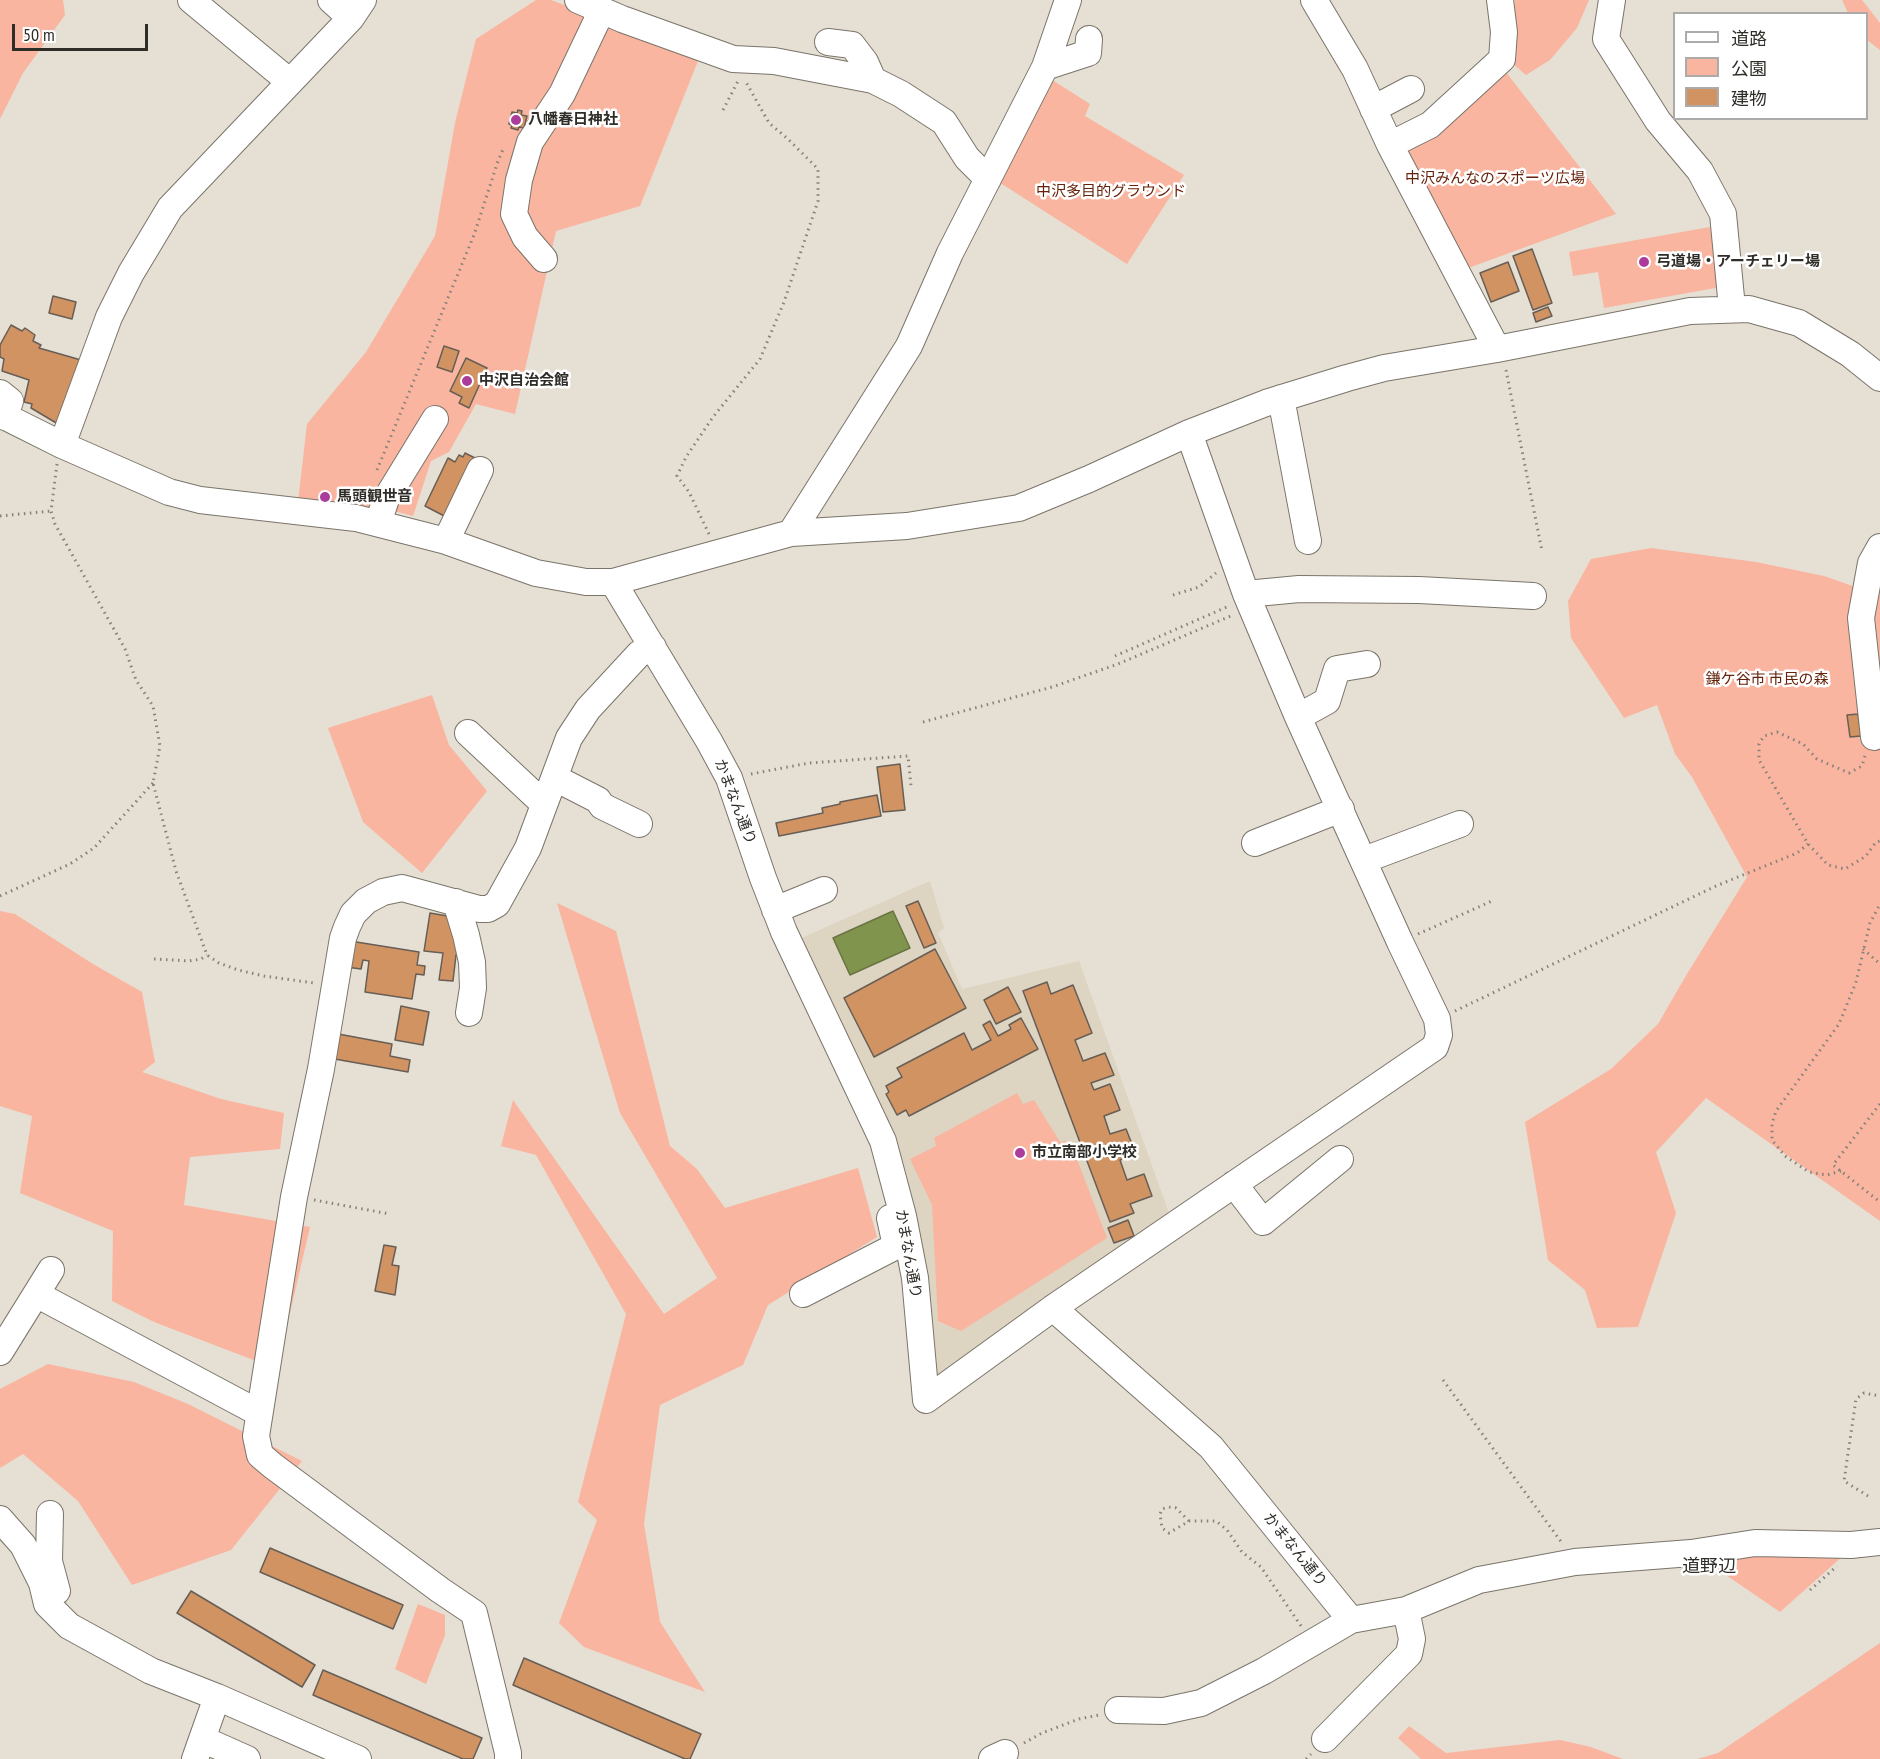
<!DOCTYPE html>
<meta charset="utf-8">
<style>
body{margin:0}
#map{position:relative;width:1880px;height:1759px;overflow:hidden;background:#e6dfd3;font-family:"PT Sans Narrow","Noto Sans JP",sans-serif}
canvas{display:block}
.legend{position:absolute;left:1673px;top:12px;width:195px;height:108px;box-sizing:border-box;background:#fff;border:2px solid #acaba9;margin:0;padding:8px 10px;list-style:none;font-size:18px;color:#2f2d28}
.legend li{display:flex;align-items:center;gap:12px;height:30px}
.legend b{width:30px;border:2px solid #acaba9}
.scale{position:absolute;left:12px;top:24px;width:136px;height:27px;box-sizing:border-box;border:3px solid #2f2d28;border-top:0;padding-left:8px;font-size:18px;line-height:21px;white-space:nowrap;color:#2f2d28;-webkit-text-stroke:4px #fff;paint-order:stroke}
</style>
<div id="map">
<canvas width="1880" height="1759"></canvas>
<ul class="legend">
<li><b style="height:8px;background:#fff"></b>道路</li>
<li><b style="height:16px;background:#f9b59f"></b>公園</li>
<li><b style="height:16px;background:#d19362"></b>建物</li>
</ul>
<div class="scale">50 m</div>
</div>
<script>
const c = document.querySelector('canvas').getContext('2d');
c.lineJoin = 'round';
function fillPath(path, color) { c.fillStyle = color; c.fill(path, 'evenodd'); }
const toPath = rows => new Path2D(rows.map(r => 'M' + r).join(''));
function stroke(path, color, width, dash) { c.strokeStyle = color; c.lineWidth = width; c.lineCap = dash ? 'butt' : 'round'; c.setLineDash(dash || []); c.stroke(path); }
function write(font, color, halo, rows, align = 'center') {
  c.font = font + ' "PT Sans Narrow","Noto Sans JP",sans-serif'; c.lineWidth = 5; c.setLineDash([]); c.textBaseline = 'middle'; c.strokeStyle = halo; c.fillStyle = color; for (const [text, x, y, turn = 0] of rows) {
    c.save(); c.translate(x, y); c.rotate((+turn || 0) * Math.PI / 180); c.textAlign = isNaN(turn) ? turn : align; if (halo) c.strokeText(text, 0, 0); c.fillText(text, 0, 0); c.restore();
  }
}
fillPath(toPath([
 [930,881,944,928,938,933,962,989,1079,961,1170,1216,934,1380,911,1213,797,940]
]), '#ded4c2');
fillPath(toPath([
 [0,0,63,0,65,15,23,73,0,119],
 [536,0,551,0,700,56,640,206,556,231,515,414,476,404,449,452,431,461,413,516,383,508,298,502,307,424,366,352,435,236,455,123,476,39],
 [1515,0,1589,0,1577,28,1550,60,1526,75,1506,58],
 [1842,0,1862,0,1880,23,1880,50,1867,40,1866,14,1848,13],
 [1502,67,1616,214,1460,271,1397,149],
 [1046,76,1090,104,1085,116,1184,175,1127,264,994,179],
 [1710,227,1721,287,1604,308,1598,272,1573,276,1569,252],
 [1651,548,1756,562,1824,576,1861,589,1880,562,1880,1221,1706,1098,1656,1152,1676,1213,1638,1327,1597,1328,1585,1290,1548,1260,1525,1122,1611,1069,1658,1024,1687,974,1747,877,1692,777,1675,754,1657,705,1624,718,1571,638,1568,601,1591,559],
 [432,695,449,745,487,791,422,873,363,822,328,728],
 [557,903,616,931,670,1146,697,1169,725,1208,858,1168,877,1237,768,1305,743,1365,660,1405,644,1524,660,1622,705,1692,584,1647,559,1623,597,1520,578,1502,626,1314,536,1155,501,1146,513,1100,664,1314,717,1278,620,1113],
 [0,911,15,914,93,964,142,992,155,1062,142,1072,221,1099,284,1113,280,1149,190,1157,184,1205,310,1227,277,1369,154,1322,112,1301,113,1231,20,1193,32,1116,0,1106],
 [1017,1093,1023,1104,1034,1100,1060,1142,1070,1141,1107,1238,961,1331,938,1321,932,1205,910,1159,936,1146,934,1138],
 [48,1364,134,1382,188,1404,302,1461,231,1550,132,1585,78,1501,23,1454,0,1468,0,1389],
 [1758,1547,1844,1555,1780,1612,1701,1558],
 [418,1604,445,1615,445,1635,426,1684,395,1669],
 [1880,1643,1880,1759,1697,1759,1718,1753],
 [1409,1726,1446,1753,1560,1740,1591,1747,1623,1759,1421,1759,1398,1738]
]), '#f9b59f');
const water = toPath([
 [893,911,910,948,850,975,833,938,893,911]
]);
fillPath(water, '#80944d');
stroke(water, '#687542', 1.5);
const building = toPath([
 [518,110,522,111,521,115,527,116,524,128,519,127,518,130,511,128,512,125,509,124,512,112,517,113,518,110],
 [1532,249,1552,303,1533,310,1513,256,1532,249],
 [1508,262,1519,291,1491,302,1480,273,1508,262],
 [53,296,76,302,72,319,49,313,53,296],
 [1548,307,1552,316,1536,322,1533,313,1548,307],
 [11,325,22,331,25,328,35,335,33,341,41,345,39,348,81,360,58,424,31,408,32,404,24,402,29,380,2,371,4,359,0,357,0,345,11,325],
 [444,346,459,351,452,372,437,367,444,346],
 [466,358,487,368,469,408,459,403,462,397,450,391,466,358],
 [465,453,479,460,450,519,425,506,448,458,455,462,459,455,463,457,465,453],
 [1858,714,1861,736,1850,737,1847,715,1858,714],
 [900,764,905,810,883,812,877,767,900,764],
 [877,795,881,816,779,836,776,823,823,813,822,808,840,804,840,802,877,795],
 [918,901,936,943,924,948,906,906,918,901],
 [430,913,459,918,463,956,456,955,453,981,439,980,443,953,424,951,430,913],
 [350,941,419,952,417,965,425,966,424,975,416,974,412,999,365,992,369,961,363,960,361,969,346,967,350,941],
 [935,949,966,1008,874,1057,844,998,935,949],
 [1047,982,1051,994,1073,985,1092,1033,1075,1040,1083,1061,1105,1053,1114,1075,1091,1083,1094,1090,1110,1084,1120,1110,1104,1116,1110,1134,1126,1129,1136,1154,1120,1160,1127,1180,1144,1174,1152,1196,1130,1204,1134,1213,1110,1222,1023,991,1047,982],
 [1008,987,1021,1012,996,1024,984,1000,1008,987],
 [401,1006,429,1012,423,1045,395,1040,401,1006],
 [1021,1018,1038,1049,909,1116,906,1110,897,1115,886,1094,889,1092,886,1086,902,1077,897,1068,964,1033,972,1050,991,1040,983,1025,990,1021,998,1036,1011,1029,1009,1025,1021,1018],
 [333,1033,392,1044,390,1056,410,1060,408,1072,329,1058,333,1033],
 [1128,1220,1134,1236,1114,1243,1108,1228,1128,1220],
 [384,1245,396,1247,392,1265,399,1266,395,1295,375,1291,384,1245],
 [270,1548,403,1605,393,1629,260,1572,270,1548],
 [191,1591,315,1665,302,1687,177,1613,191,1591],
 [524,1658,701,1734,690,1759,685,1759,513,1685,524,1658],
 [323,1670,482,1738,473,1759,463,1759,313,1695,323,1670]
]);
fillPath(building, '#d19362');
stroke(building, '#675e56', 1.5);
const minor = toPath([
 [191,0,290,82],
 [331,0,351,18],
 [578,0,622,19,733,59,774,61,873,80,901,94,944,122,967,158,988,179],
 [1314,0,1355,69,1390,145,1497,349],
 [1612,0,1606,39,1658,121,1700,171,1723,214,1732,308],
 [828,42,852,45,865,62,873,80],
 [1045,67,1088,53,1089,39],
 [1373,109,1411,89],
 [1390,145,1430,125,1502,59,1504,32,1500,0],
 [544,259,525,237,514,214,519,180,530,142,562,94,602,10],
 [0,393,10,401,5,417],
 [1281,398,1308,541],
 [0,414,62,445,169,492,200,500,356,518,446,541,536,573,586,582,613,582,791,533,907,526,1019,508,1089,479,1189,433,1266,403,1347,378,1384,368,1497,349,1690,311,1749,309,1799,323,1850,354,1880,378],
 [62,445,109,317,131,273,170,208,351,18,363,0],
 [378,523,386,499,435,419],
 [791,533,909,346,950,253,1045,67,1068,0],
 [446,541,480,470],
 [613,582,709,741,729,778,763,878,784,932,883,1141,903,1216,915,1278,926,1400,1053,1308,1435,1047,1439,1035,1437,1019,1400,942,1298,717,1246,594,1189,433],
 [1246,594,1299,589,1419,590,1533,596],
 [1298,717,1327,701,1337,669,1367,664],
 [468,733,544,804],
 [1874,737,1861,618,1871,563,1880,547],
 [555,778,598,800,602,806,639,824],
 [1255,843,1341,809],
 [1364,860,1460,824],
 [456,902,466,935,472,962,473,988,469,1013],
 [775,910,824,890],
 [1234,1184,1263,1222,1340,1159],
 [36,1294,259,1413],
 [803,1294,896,1246,890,1218],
 [1053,1308,1211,1447,1351,1620],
 [0,1352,51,1270],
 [50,1514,49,1561,57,1591],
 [0,1519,23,1545,42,1583,47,1604,69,1626,151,1671,217,1697],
 [1118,1710,1164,1711,1201,1703,1264,1671,1351,1620,1406,1610,1479,1580,1575,1562,1691,1553,1755,1543,1851,1545,1880,1542],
 [202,1739,247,1759],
 [1325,1739,1409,1654,1412,1639,1406,1610],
 [195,1759,217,1697,358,1759],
 [508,1759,508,1753,474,1613,440,1590,273,1466,260,1455,256,1436,294,1197,321,1069,343,938,347,927,353,914,366,901,383,892,402,888,479,909,488,909,497,904,528,848,569,738,588,709,639,654,653,647],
 [992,1759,1005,1753]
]);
stroke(minor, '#7a746a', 28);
stroke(toPath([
 [723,110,738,81],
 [1506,370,1542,551],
 [57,464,51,511,55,524,125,649,136,680,153,706,160,746,153,783,176,871,207,955,219,963,238,970,264,976,314,983],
 [377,470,474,235,498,161,504,147],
 [0,516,51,511],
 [709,534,689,492,677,476,686,457,713,417,760,359,784,302,818,201,818,169,788,139,769,123,746,82],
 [1173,595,1199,587,1216,573],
 [1115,656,1229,606],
 [923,722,1052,687,1118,664,1233,615],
 [1865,756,1862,766,1849,773,1817,759,1803,744,1777,732,1764,736,1759,744,1759,760,1808,844,1828,865,1845,869,1866,856,1876,842,1880,841],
 [751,774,809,763,908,756,911,786],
 [0,896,70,864,94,848,153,783],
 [1418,934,1492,901],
 [1863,949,1880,964],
 [154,959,189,961,201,959,207,955],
 [1455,1011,1716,886,1797,853,1808,844],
 [1880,1104,1833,1165,1880,1202],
 [1841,1171,1827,1175,1809,1172,1785,1156,1772,1140,1772,1124,1776,1111,1839,1024,1856,982,1870,923,1880,904],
 [314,1200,390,1214],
 [1443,1380,1562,1543],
 [1868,1496,1844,1481,1856,1399,1864,1393,1880,1396],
 [1189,1521,1176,1508,1168,1507,1162,1509,1160,1514,1162,1528,1169,1533,1189,1521,1216,1521,1227,1530,1242,1552,1261,1567,1301,1626],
 [1810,1590,1837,1566],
 [1024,1743,1042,1733,1079,1719,1099,1715],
 [1306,1759,1311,1754]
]), '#868279', 3, [1.5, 4.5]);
stroke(minor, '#fff', 26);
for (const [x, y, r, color] of [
 [516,120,6,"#ac3c99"],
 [1644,262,6,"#ac3c99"],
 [467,381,6,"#ac3c99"],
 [325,497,6,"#ac3c99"],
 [1020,1153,6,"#ac3c99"]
]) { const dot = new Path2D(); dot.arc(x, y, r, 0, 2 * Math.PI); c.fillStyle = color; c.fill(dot); stroke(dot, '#fff', 2); }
write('bold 15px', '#2f2d28', '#fff', [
 ["八幡春日神社",528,120],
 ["弓道場・アーチェリー場",1656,262],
 ["中沢自治会館",479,381],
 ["馬頭観世音",337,497],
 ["市立南部小学校",1032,1153]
], 'left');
write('15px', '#66230b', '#fff', [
 ["中沢みんなのスポーツ広場",1495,179],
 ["中沢多目的グラウンド",1111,192],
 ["鎌ケ谷市 市民の森",1767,680]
]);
write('15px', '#2f2d28', '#fff', [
 ["かまなん通り",735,802,69],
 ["かまなん通り",908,1254,80],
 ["かまなん通り",1295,1550,51]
]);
write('18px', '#2f2d28', '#fff', [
 ["道野辺",1709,1567]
]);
</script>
